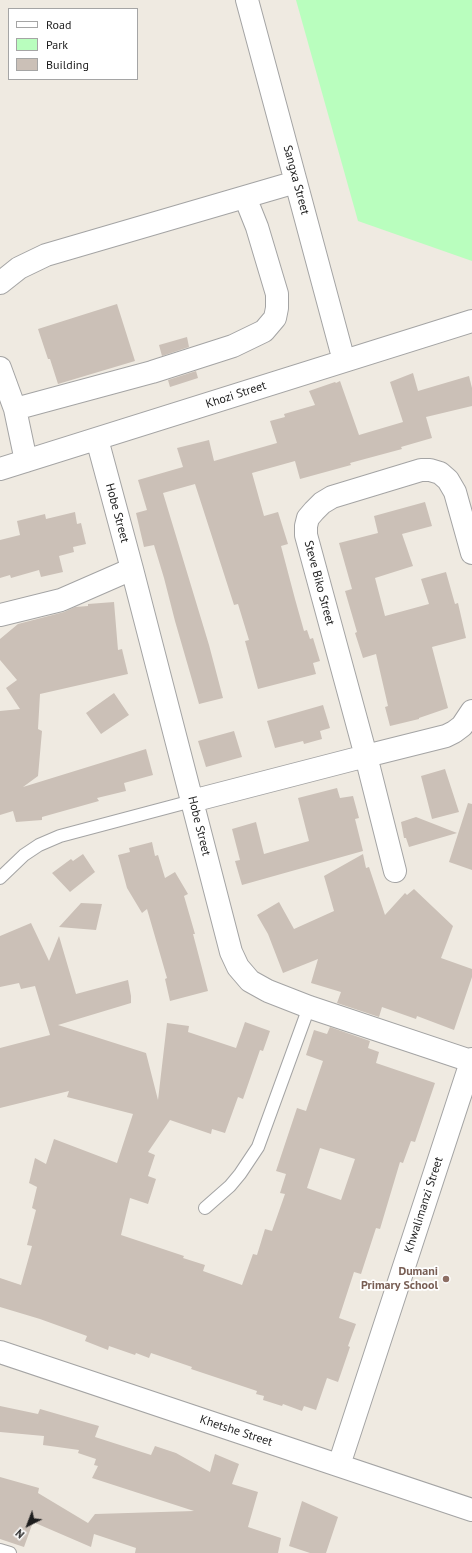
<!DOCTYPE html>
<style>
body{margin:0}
#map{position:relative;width:472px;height:1553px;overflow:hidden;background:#efeae1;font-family:"PT Sans",sans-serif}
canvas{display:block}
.legend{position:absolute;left:8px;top:8px;width:130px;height:72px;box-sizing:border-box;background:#fff;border:1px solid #a5a5a5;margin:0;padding:5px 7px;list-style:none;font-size:12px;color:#1d1d1d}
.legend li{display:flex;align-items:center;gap:8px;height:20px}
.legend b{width:20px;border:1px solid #a5a5a5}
.north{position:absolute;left:8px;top:1505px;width:40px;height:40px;-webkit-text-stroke:3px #fff;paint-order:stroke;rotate:222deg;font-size:11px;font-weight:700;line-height:16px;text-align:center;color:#1d1d1d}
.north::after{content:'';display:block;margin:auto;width:14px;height:18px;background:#1d1d1d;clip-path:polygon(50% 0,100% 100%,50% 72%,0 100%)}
</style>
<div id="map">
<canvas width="472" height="1553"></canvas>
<ul class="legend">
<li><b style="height:5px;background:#fff"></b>Road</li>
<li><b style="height:11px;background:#b9febe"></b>Park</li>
<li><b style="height:11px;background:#cbc0b7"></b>Building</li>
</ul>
<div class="north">N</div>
</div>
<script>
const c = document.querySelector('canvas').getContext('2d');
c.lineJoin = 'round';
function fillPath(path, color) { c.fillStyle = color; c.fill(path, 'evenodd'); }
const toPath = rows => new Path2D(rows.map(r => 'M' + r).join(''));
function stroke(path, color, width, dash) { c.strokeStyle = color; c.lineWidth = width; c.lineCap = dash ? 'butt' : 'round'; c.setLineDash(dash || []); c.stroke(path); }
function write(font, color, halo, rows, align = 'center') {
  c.font = font + ' "PT Sans",sans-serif'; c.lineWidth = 3.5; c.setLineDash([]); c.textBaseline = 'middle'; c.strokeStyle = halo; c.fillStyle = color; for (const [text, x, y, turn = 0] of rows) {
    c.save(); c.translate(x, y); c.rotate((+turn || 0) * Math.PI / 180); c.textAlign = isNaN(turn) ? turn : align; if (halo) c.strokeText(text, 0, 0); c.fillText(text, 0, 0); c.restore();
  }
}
fillPath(toPath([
 [296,0,472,0,472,261,358,221]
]), '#b9febe');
fillPath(toPath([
 [117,304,135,361,58,384,50,359,48,359,38,329],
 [187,337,189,347,162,356,159,345],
 [196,371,198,378,170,387,168,380],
 [413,373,418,391,469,376,472,388,472,406,426,417,432,438,401,447,402,449,350,463,351,465,300,479,295,461,252,473,264,516,278,512,288,544,281,546,295,599,304,631,307,630,310,639,313,638,320,661,313,663,316,674,258,689,245,641,249,640,238,604,234,605,195,484,163,493,209,645,223,698,199,704,175,621,164,578,154,545,144,547,136,513,147,510,138,480,183,467,177,448,209,440,214,461,277,443,270,421,285,417,284,414,315,405,309,391,335,382,336,383,340,381,359,435,403,422,390,382],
 [425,502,432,526,402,534,413,566,375,578,385,616,429,604,421,579,446,572,455,604,458,603,466,638,432,647,448,708,419,718,419,719,390,726,385,707,388,706,376,654,363,658,355,633,357,632,345,591,352,589,339,543,378,533,374,516],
 [75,512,77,524,81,523,86,544,73,547,74,552,59,556,63,572,41,577,39,570,11,578,10,575,0,578,0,540,20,535,17,521,45,514,46,519],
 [114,602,118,650,122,649,128,674,40,694,38,729,42,731,38,776,23,787,146,749,153,775,124,783,126,791,97,798,99,801,42,817,42,820,16,822,13,811,0,815,0,711,20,709,6,688,17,680,0,660,0,639,18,624,64,612,75,607,88,606,88,604],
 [114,693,129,715,101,734,86,713],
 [323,705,330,728,320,731,322,739,304,744,303,741,275,748,267,721],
 [234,731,242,757,206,767,198,741],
 [445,769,459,812,432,819,421,776],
 [337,788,340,798,353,796,359,818,355,819,363,851,242,885,235,861,240,860,232,829,256,822,264,854,309,841,298,798],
 [468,803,472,804,472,870,449,862],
 [416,817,457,833,409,847,406,838,404,838,401,822],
 [152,842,155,856,158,855,165,878,175,872,188,894,184,896,195,934,193,934,208,991,170,1001,165,979,167,978,147,909,142,913,127,888,118,855,130,852,129,848],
 [83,854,95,872,70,892,52,873,71,859,73,861],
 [363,854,366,868,369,867,385,915,405,893,407,895,414,889,453,926,441,958,472,969,472,977,454,1030,417,1016,416,1019,382,1007,379,1017,337,1003,341,992,311,983,318,959,283,973,268,934,257,915,279,902,294,929,334,911,324,876],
 [81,903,102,904,96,930,59,927],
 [31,923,49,961,59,936,76,994,128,980,131,996,131,1003,58,1025,146,1053,158,1100,167,1023,189,1026,188,1032,236,1048,245,1022,270,1031,263,1051,260,1050,243,1099,238,1097,225,1133,212,1129,211,1134,170,1120,148,1152,155,1155,148,1176,156,1179,148,1204,130,1198,121,1235,184,1256,183,1258,205,1265,203,1271,242,1285,253,1254,257,1255,265,1229,272,1231,285,1194,280,1193,286,1174,276,1171,297,1108,306,1111,323,1061,306,1055,314,1030,327,1034,330,1027,370,1041,368,1048,379,1052,376,1063,435,1083,415,1142,411,1141,403,1163,400,1162,380,1229,376,1228,361,1274,354,1272,339,1318,356,1324,348,1346,350,1347,338,1382,327,1378,316,1410,304,1406,302,1411,283,1404,282,1406,263,1400,264,1396,256,1394,257,1391,191,1369,192,1367,151,1353,149,1358,136,1353,135,1355,109,1346,108,1350,85,1341,87,1336,40,1319,0,1307,0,1278,21,1285,32,1246,27,1245,36,1210,32,1208,37,1187,29,1183,35,1158,46,1164,54,1139,117,1163,133,1114,67,1097,69,1091,0,1108,0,1048,50,1035,35,986,21,989,19,983,0,987,0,936],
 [320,1148,355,1159,341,1200,307,1188],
 [0,1406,38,1414,40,1409,99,1426,95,1437,151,1455,155,1446,176,1453,210,1472,215,1454,239,1464,232,1484,258,1492,248,1527,281,1538,278,1553,135,1553,136,1548,94,1534,91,1547,33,1522,24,1547,0,1539,0,1477,39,1488,38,1493,88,1523,95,1514,194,1511,92,1478,98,1466,94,1465,96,1459,78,1453,79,1450,43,1445,44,1436,0,1432],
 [302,1501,338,1517,326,1553,310,1553,289,1546]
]), '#cbc0b7');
const service = toPath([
 [0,878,24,855,39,845,60,836,192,801],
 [205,1208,230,1186,240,1174,258,1147,309,1007],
 [0,1550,10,1553]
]);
const minor = toPath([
 [247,0,344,361],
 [0,283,19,268,46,255,296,182],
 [0,368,15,409,26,461],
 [15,409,152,372,233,346,264,331,275,318,277,308,277,294,257,227,245,197],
 [97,439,132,569,231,952,238,967,250,981,268,991,309,1007,471,1061],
 [0,469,472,321],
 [472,553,455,492,448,480,440,473,430,470,421,470,332,497,322,503,314,511,308,518,306,526,306,535,366,756,446,736,454,732,462,726,472,711],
 [0,615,61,600,132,569],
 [192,801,366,756,395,871],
 [0,1352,472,1510],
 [339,1465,472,1059]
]);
stroke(service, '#a4a4a4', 14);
stroke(minor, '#a4a4a4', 24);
stroke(service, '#fff', 12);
stroke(minor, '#fff', 22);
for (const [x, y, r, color] of [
 [446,1279,4,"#8d6e63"]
]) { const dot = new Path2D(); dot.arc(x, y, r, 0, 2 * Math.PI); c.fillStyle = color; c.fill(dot); stroke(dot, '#fff', 1.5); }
write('12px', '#1d1d1d', '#fff', [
 ["Sangxa Street",296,180,75],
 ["Khozi Street",236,395,-18],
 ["Hobe Street",117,513,75],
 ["Steve Biko Street",319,583,75],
 ["Hobe Street",199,826,76],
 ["Khwalimanzi Street",424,1205,-72],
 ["Khetshe Street",236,1431,18]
]);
write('bold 12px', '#785e54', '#fff', [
 ["Dumani",438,1272],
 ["Primary School",438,1286]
], 'right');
</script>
